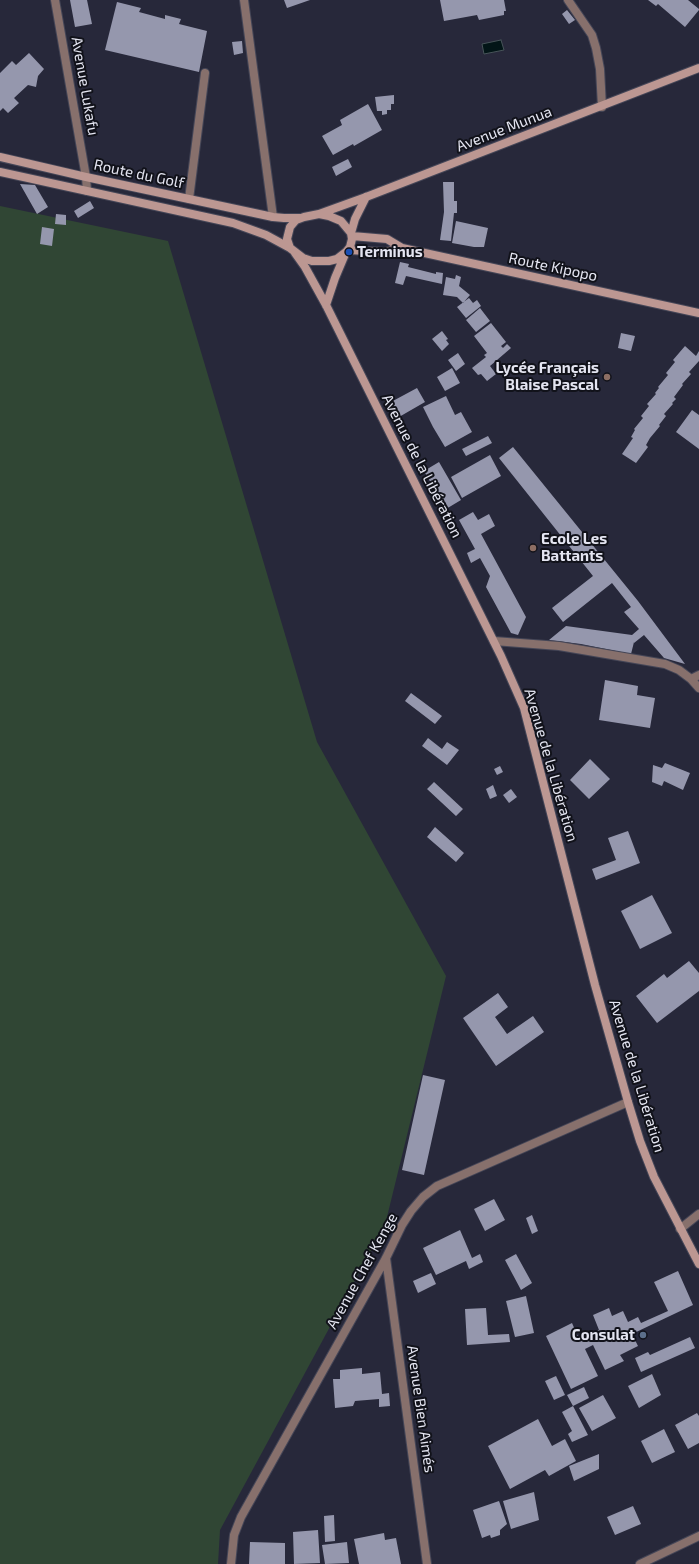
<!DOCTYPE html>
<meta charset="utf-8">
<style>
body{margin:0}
canvas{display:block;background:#27283a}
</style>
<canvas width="699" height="1564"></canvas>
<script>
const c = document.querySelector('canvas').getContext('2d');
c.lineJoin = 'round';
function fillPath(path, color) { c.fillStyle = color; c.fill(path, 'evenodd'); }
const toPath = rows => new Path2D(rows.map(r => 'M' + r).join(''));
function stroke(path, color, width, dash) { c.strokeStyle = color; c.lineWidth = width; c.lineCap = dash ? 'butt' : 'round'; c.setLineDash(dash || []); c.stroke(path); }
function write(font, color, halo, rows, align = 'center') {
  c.font = font + ' "Exo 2",sans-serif'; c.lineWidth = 4; c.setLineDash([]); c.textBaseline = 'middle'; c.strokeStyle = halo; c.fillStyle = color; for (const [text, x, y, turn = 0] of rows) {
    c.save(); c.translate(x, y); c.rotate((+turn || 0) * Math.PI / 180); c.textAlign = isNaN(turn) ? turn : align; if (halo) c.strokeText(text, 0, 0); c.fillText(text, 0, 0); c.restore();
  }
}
fillPath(toPath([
 [0,206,168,241,317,742,446,976,385,1225,220,1530,218,1564,0,1564]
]), '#304634');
const water = toPath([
 [501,40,504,50,484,54,482,44,501,40]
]);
fillPath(water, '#021517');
stroke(water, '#465358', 1);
fillPath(toPath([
 [70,0,87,0,92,24,75,27],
 [284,0,310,0,287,8],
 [440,0,504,0,506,11,504,11,504,15,479,20,477,15,444,21],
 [648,0,688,0,699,9,699,10,685,27,658,4,656,6],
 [117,2,141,8,139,12,165,19,165,15,181,19,179,24,207,31,199,72,105,50],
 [567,10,575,20,569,24,562,14],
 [242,41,243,53,234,55,232,42],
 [29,53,44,69,38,76,36,87,28,85,14,98,19,103,8,113,3,108,0,111,0,73,12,61,16,65],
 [394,95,394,104,391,104,391,110,387,110,387,114,382,115,382,111,377,111,375,97],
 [368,104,382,130,354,146,353,144,333,155,322,136,342,125,340,120],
 [348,159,352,167,336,176,332,167],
 [443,182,454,182,454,201,457,201,457,213,454,213,451,241,440,240,444,212],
 [20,184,35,185,48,207,37,214],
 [90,201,94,208,78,218,74,211],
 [56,214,66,215,66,225,55,224],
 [456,221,488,228,484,247,474,247,452,243],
 [42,227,54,229,52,246,40,244],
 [400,262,409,264,408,267,436,274,436,272,443,273,442,284,406,276,403,285,395,283],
 [456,275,461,277,459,286,470,295,463,303,457,297,443,295,446,277,455,279],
 [469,298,473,303,477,300,481,306,466,318,457,307],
 [480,308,490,321,476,332,466,320],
 [491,323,506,342,501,346,503,348,507,344,511,348,490,366,496,374,487,381,481,374,478,375,472,368,486,357,484,355,487,353,474,336],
 [442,331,448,339,446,340,449,344,442,351,432,339],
 [621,333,635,336,631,351,618,348],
 [685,346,696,356,699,351,699,361,689,372,691,374,682,384,683,385,674,397,676,399,672,403,673,404,664,414,666,416,659,425,660,426,650,438,646,445,648,447,636,463,622,454,633,438,631,437,635,430,634,429,643,418,641,416,649,406,647,404,656,394,655,393,659,388,658,387,668,375,666,373,675,362,673,360],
 [458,353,465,364,456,371,448,360],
 [452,368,460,383,445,391,437,377],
 [417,388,425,402,399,417,391,402],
 [446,396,455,415,461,412,472,432,445,447,433,427,423,407],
 [692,410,699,415,699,449,676,432],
 [488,436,492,443,466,456,462,449],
 [513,447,638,601,685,664,664,658,644,635,634,643,634,642,631,654,581,644,549,640,566,626,632,635,639,629,624,612,631,607,612,583,563,622,552,608,593,576,499,458],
 [490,455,501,476,462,498,451,477],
 [439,462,461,500,446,509,424,471],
 [473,512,478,520,489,514,495,526,481,534,526,617,518,635,511,633,486,587,490,576,480,558,471,563,467,553,475,549,459,520],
 [605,680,638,686,637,695,655,698,650,728,599,720],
 [411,693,442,716,435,724,405,701],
 [428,738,442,749,447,742,459,750,447,765,422,746],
 [590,759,610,779,589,799,570,780],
 [665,763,690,773,683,790,664,781,662,786,652,782,653,765,662,768],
 [500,766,503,772,497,775,494,769],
 [434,782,463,809,456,816,427,789],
 [493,785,497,796,490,799,486,789],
 [511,789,517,797,509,803,503,795],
 [435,827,464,853,456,862,427,837],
 [628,831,640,863,596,880,592,869,616,860,608,838],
 [652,895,672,933,640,949,621,911],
 [689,961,699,973,699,991,657,1023,636,996,664,974,667,978],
 [498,993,508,1007,495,1017,507,1034,533,1016,544,1032,496,1066,463,1018],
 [423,1075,445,1080,424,1175,402,1170],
 [494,1199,505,1220,485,1231,474,1209],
 [532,1215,538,1231,532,1234,526,1218],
 [460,1230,472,1258,480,1254,483,1262,469,1269,466,1261,436,1275,423,1248],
 [516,1254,532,1283,521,1290,505,1260],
 [678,1271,693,1305,632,1334,638,1346,620,1355,624,1361,605,1370,593,1345,585,1349,598,1376,571,1389,546,1336,572,1323,579,1339,599,1330,593,1315,609,1308,612,1316,623,1311,628,1322,638,1317,641,1323,668,1311,654,1282],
 [431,1273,436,1284,418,1293,413,1281],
 [526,1296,534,1333,515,1337,506,1301],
 [486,1308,488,1335,509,1334,510,1342,467,1345,465,1309],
 [690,1337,695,1348,641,1372,635,1358,648,1352,650,1355],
 [362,1368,362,1374,380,1372,382,1394,389,1393,390,1406,379,1407,379,1399,355,1401,353,1406,335,1408,333,1379,340,1379,340,1370],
 [652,1374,661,1395,639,1408,628,1386],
 [556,1376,565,1395,554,1400,545,1381],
 [584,1387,589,1398,573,1406,567,1395],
 [603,1395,616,1418,592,1431,579,1408],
 [573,1406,588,1435,572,1442,568,1434,572,1431,562,1412],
 [697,1413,699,1416,699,1443,688,1449,675,1425],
 [538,1419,552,1446,565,1439,576,1461,549,1476,545,1470,510,1489,488,1446],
 [664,1429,675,1452,652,1463,641,1441],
 [599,1454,599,1469,574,1481,569,1466],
 [534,1492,539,1520,511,1529,503,1501],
 [499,1501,507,1524,500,1530,500,1535,491,1538,490,1535,482,1538,473,1510],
 [633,1506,641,1524,615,1535,607,1517],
 [334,1515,335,1541,325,1542,324,1516],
 [318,1530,320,1563,294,1564,293,1532],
 [384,1533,385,1540,396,1538,401,1564,359,1564,354,1539],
 [250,1542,285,1543,285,1564,249,1564],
 [347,1542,349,1563,325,1564,322,1545]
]), '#9597ad');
const street = toPath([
 [55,0,86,177,87,191],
 [244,0,273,217],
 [568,0,592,35,596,48,600,69,602,107],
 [189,199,205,73],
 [494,641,559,646,665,664,679,670,691,679,699,688],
 [691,679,699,675],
 [680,1229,699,1214],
 [386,1258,427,1564],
 [231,1564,234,1535,241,1517,386,1258,402,1225,411,1211,423,1197,437,1186,628,1102],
 [640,1564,699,1536]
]);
const secondary = toPath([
 [0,157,86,177,273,217,284,218,300,218],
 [0,172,233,223,266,235,290,248,303,258,312,261,329,261,337,259,346,252],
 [319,214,366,197,699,68],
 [352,236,387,239,402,248,699,313],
 [290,248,287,239,290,227,296,220,304,217,319,214,329,216,341,221,351,233],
 [349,250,385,252,402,248],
 [295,253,305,267,326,305,501,656,524,708,595,985,628,1102,640,1141,654,1177,699,1264],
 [326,305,335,278,346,252,350,247,352,239,351,233,355,219,366,197]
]);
stroke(street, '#454657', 10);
stroke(secondary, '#454657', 10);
stroke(street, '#87706c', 8);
stroke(secondary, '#bc9792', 8);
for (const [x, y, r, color] of [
 [349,252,4,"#1a4fb4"],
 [607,377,4,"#8d6e63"],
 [533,548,4,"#8d6e63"],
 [643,1335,4,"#5c6f8a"]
]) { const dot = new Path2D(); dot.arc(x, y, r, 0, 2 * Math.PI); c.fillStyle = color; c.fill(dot); stroke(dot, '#11121a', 1.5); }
write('15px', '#e4e5f1', '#11121a', [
 ["Avenue Lukafu",85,86,80],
 ["Avenue Munua",504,129,-21],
 ["Route du Golf",139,174,12],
 ["Route Kipopo",553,267,12],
 ["Avenue de la Libération",422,466,63],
 ["Avenue de la Libération",551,765,74],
 ["Avenue de la Libération",637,1076,73],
 ["Avenue Chef Kenge",362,1271,-61],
 ["Avenue Bien Aimés",421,1409,82]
]);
write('bold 15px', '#e4e5f1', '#11121a', [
 ["Terminus",357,252],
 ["Lycée Français",599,368,"right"],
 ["Blaise Pascal",599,385,"right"],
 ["Ecole Les",541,539],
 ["Battants",541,556],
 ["Consulat",635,1335,"right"]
], 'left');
</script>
